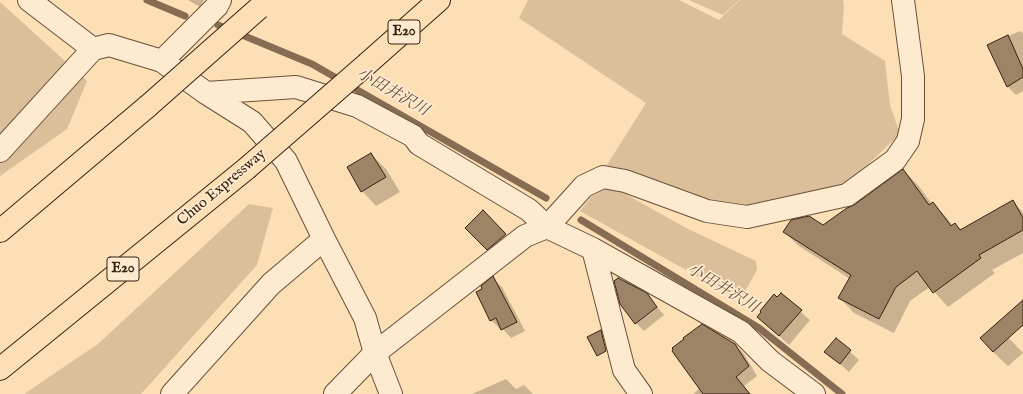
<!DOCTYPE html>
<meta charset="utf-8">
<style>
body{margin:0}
canvas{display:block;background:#fddfb5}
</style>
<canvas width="1023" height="394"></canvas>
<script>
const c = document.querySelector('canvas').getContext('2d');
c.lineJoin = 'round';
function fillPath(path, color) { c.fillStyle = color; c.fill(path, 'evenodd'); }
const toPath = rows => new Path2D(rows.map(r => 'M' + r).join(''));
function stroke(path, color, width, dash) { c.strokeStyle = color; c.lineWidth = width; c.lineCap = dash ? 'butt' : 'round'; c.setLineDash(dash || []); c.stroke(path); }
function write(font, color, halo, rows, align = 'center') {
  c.font = font + ' "IM FELL English","Noto Serif JP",serif'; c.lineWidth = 3.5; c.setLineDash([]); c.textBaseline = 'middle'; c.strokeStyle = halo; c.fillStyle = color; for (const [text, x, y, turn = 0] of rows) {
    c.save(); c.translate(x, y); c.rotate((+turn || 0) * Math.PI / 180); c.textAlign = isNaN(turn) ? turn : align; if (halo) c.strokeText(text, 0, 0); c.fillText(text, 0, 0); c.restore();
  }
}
fillPath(toPath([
 [528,0,679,0,719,20,740,0,843,0,844,6,842,34,885,61,890,105,900,134,842,189,747,213,605,168,646,103,519,18],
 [689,0,739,0,723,15],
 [0,2,87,81,67,129,0,176],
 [611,186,688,229,756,261,757,270,740,300,580,211,592,196],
 [249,204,273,208,257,265,141,394,24,394,98,344]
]), '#dbbf99');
fillPath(toPath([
 [188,0,204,0,200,7],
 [1020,31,1023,33,1023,91,1016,95,1007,86,988,45],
 [371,154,386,169,400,192,376,206,362,191],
 [903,170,918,185,932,204,933,203,947,218,953,226,955,224,962,230,1013,202,1023,212,1023,253,992,270,995,273,948,307,930,287,910,301,894,333,854,313,840,298,850,279,799,246,784,232,823,226,855,206],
 [483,212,514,244,496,258,466,228],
 [493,278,502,287,525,331,511,338,502,328,500,329,491,320,483,289],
 [646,294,664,315,644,331,636,323],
 [781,295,810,320,789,345,758,317],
 [996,325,1023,353,1008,366,993,352],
 [836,339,859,360,849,372,826,352],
 [735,345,744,354,757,376,744,386,750,394,693,394,700,388],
 [506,379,516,389,524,385,533,394,472,394]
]), '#0003');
stroke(toPath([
 [147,0,185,16],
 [218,25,312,64,546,198],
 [581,220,759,328,842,394]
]), '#866c52', 7);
const building = toPath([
 [1008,35,1023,69,1023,77,1007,87,987,45,1008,35],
 [371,153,386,177,361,192,347,167,371,153],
 [903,169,929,205,933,202,951,226,955,223,960,230,1013,200,1023,218,1023,230,979,255,981,258,933,293,917,271,896,287,879,319,838,298,851,275,783,232,791,220,809,216,823,225,847,208,854,205,903,169],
 [483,210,506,234,487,250,465,228,483,210],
 [493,276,517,322,501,330,496,318,490,321,476,292,482,289,481,286,493,276],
 [618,278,647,293,657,307,635,324,620,304,614,281,618,278],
 [781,293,802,310,779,336,757,317,761,312,760,311,774,294,777,297,781,293],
 [1023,300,1023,325,993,352,980,338,1023,300],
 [702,324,735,344,749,366,736,377,750,394,703,394,672,351,673,349,672,348,684,339,683,338,702,324],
 [601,330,606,351,597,356,587,337,601,330],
 [836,338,851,350,840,364,824,352,836,338]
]);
fillPath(building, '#9e8466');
stroke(building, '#372111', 1);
const minor = toPath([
 [29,0,93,49],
 [162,61,217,6,220,0],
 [206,93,296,87,357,106,413,136,419,144,529,210,547,227,593,249,741,332,770,361,814,394],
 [0,151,93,49,109,45,162,61,206,93,252,122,286,161,324,239,365,318,375,353,391,394],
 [593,249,624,370,641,394],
 [172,394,271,284,324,239],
 [335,394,375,353,525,236,547,227,584,186,603,177,625,181,707,211,747,217,847,195,895,160,908,141,913,119,913,76,903,0]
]);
const motorway = toPath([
 [368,63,439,0],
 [0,231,148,106],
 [0,369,246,169]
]);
stroke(minor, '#68503a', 24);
stroke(motorway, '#372111', 24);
stroke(minor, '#feeacf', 22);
stroke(motorway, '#fddfb5', 22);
const motorwayBridge = toPath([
 [148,106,259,8],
 [246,169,368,63]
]);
stroke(motorwayBridge, '#372111', 24, []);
stroke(motorwayBridge, '#fddfb5', 22);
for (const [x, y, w] of [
 [404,32,32],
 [123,269,32]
]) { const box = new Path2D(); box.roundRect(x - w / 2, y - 12, w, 24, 3); c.fillStyle = '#feeacf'; c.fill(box); stroke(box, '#372111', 1); }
write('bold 14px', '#372111', null, [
 ["E20",404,32],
 ["E20",123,269]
]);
write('15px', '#372111', '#feeacf', [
 ["Chuo Expressway",222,188,-40]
]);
write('italic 16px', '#654d37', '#feeacf', [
 ["小田井沢川",392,93,30],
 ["小田井沢川",722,289,31]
]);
</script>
